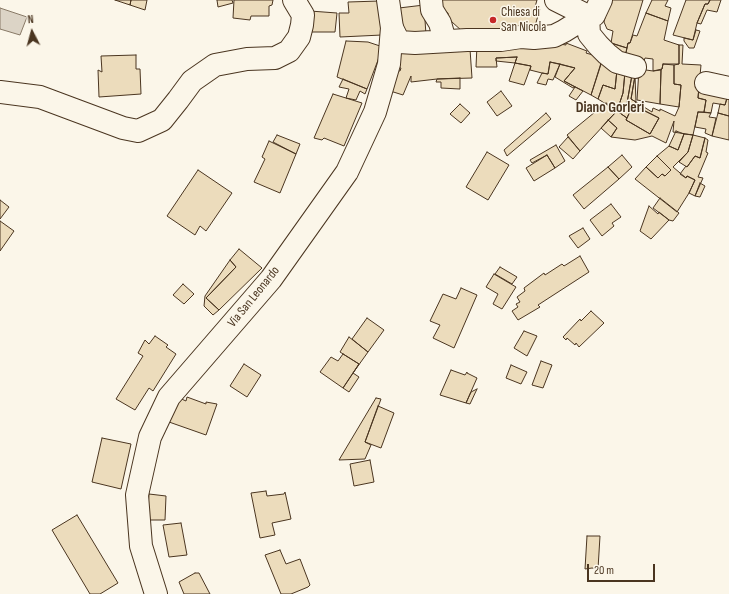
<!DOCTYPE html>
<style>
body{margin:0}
#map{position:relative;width:729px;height:594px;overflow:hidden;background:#fbf6e9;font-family:"Sofia Sans Condensed",sans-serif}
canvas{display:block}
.north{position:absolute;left:12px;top:12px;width:40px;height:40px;-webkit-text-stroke:3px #fbf6e9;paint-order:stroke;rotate:354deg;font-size:11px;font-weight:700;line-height:16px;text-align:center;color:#4a3520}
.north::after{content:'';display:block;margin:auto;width:14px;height:18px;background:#4a3520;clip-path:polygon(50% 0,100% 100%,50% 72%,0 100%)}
.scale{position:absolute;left:587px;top:564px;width:68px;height:18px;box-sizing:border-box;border:2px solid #4a3520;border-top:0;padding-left:5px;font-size:12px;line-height:14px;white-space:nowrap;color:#4a3520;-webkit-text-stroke:3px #fbf6e9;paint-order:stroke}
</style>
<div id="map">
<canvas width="729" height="594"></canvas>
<div class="north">N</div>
<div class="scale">20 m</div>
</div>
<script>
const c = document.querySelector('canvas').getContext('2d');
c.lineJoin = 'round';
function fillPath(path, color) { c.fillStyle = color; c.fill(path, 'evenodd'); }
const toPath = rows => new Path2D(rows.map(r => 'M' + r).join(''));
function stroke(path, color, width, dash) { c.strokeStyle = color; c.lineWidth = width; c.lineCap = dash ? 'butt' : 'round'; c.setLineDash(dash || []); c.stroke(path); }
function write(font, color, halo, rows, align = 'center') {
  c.font = font + ' "Sofia Sans Condensed",sans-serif'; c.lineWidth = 3; c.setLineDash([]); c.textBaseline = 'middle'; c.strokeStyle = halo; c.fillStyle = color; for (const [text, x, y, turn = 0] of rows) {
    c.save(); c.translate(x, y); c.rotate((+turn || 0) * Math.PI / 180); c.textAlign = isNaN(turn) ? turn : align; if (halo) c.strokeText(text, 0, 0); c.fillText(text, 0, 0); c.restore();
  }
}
const water = toPath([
 [0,8,27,17,20,35,0,29,0,8]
]);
fillPath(water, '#dcd4c6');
stroke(water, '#887966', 1);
const building = toPath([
 [115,0,131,0,130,5,115,0],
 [131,0,147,0,145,10,130,5,131,0],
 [217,0,232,0,233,3,218,7,217,0],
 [234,0,273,0,272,5,269,6,269,16,251,16,250,20,233,18,234,0],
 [440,0,537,0,535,7,540,9,532,36,462,31,452,22,448,17,448,13,444,11,440,0],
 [609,0,643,0,630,43,628,43,627,48,611,43,613,31,607,29,604,22,609,0],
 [652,0,668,0,665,6,671,8,668,21,646,13,652,0],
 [686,0,710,0,708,4,705,4,697,23,693,40,673,35,686,0],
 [710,0,721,0,717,12,707,10,701,24,697,23,705,4,708,4,710,0],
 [380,1,382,35,340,37,339,13,349,13,348,2,380,1],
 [424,5,426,35,401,36,399,8,424,5],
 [310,11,337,13,335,32,309,32,310,11],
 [646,13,668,21,664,40,679,45,679,64,663,64,662,69,653,71,653,59,645,58,644,61,625,57,628,43,630,43,633,35,637,36,646,13],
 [696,30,700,31,694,48,689,48,684,41,684,38,693,40,696,30],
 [535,40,566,45,566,43,587,51,586,53,603,58,591,95,564,81,575,68,550,62,548,74,542,73,530,70,531,66,515,63,517,57,496,58,497,67,476,67,477,45,535,40],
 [346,41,368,42,383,47,367,89,337,77,346,41],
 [611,43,627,48,625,57,611,43],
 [679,45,683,45,682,64,701,65,698,98,706,100,704,112,698,112,693,135,673,132,674,121,666,143,652,136,635,140,611,137,617,128,608,120,617,111,627,118,626,120,650,134,659,118,633,105,636,102,652,112,653,108,660,111,660,109,675,116,679,107,681,85,674,84,674,65,679,64,679,45],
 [470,49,472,78,437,79,411,82,411,76,403,95,387,90,395,70,400,71,401,68,394,66,400,50,470,49],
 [136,55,136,69,140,69,141,94,99,97,98,70,102,72,101,56,136,55],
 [517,57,515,63,496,61,496,58,517,57],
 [550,62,560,64,553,80,548,79,546,85,537,83,542,73,548,74,550,62],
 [515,63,531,66,524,85,509,81,515,63],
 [601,63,617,70,615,89,603,85,598,99,591,95,601,63],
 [560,64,575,68,564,81,575,87,573,88,555,77,560,64],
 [663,64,674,65,674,84,681,85,679,107,660,104,661,70,662,69,663,64],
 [639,69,653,71,661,70,660,104,637,100,639,69],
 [617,70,625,72,623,93,617,111,598,99,603,85,615,89,617,70],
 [625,72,632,75,627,103,633,105,627,118,617,111,623,93,625,72],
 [632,75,635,76,631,99,636,102,633,105,627,103,632,75],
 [635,76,636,102,631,99,635,76],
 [460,78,460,89,441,88,441,82,436,82,437,79,460,78],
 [343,79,367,89,365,94,360,91,356,100,346,98,349,89,339,87,343,79],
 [699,86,729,91,729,99,727,98,725,105,713,103,711,113,704,112,706,100,698,98,699,86],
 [575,87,583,91,576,100,569,96,575,87],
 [501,91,512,106,497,116,487,102,501,91],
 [333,94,362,103,344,146,324,138,322,140,314,138,333,94],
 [727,98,729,99,729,116,718,113,720,104,725,105,727,98],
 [606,103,617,111,580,151,567,135,606,103],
 [460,104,470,113,461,123,450,114,460,104],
 [633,105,659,118,650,134,626,120,633,105],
 [698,112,711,113,709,117,716,118,712,136,705,133,706,129,695,127,698,112],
 [546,113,551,119,507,156,504,150,546,113],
 [718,113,729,116,729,140,712,136,718,113],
 [608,120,617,128,611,137,601,128,608,120],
 [676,131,684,134,678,150,669,146,676,131],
 [684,134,693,135,688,152,673,167,686,178,687,176,695,180,689,193,677,212,635,179,646,167,658,178,662,174,665,176,671,170,657,156,669,146,678,150,684,134],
 [277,135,300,144,296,154,273,142,277,135],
 [693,135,705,138,700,158,695,156,687,167,679,162,688,152,693,135],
 [568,137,580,151,573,159,559,147,568,137],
 [705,138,708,140,706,152,708,153,698,177,703,178,695,196,689,193,695,180,687,176,686,178,680,174,686,166,687,167,695,156,700,158,705,138],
 [269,141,296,154,280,193,254,182,265,159,262,157,269,141],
 [556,145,565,161,555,168,547,155,532,163,530,160,556,145],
 [487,152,509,165,488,200,466,187,487,152],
 [547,155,555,168,534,181,526,168,547,155],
 [622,155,632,167,619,179,608,167,622,155],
 [657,156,671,170,665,176,662,174,658,178,646,167,657,156],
 [608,167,619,179,584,209,573,195,608,167],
 [198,170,232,193,206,231,200,226,195,235,167,216,198,170],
 [700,183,705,186,700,197,695,196,700,183],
 [660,198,679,213,673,221,669,220,653,208,660,198],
 [0,200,9,207,0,219,0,200],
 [611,204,621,217,612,223,614,226,602,236,590,220,611,204],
 [649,206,658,214,659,212,669,220,651,239,640,231,649,206],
 [0,221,14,231,0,251,0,221],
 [583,228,590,239,578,248,569,236,583,228],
 [239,249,262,268,219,310,206,298,236,267,230,260,239,249],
 [580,256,589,272,538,305,540,307,518,320,512,311,518,307,516,304,520,302,517,297,525,291,524,288,544,273,545,275,562,264,564,266,580,256],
 [230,260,236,267,206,298,219,310,213,315,204,306,205,296,230,260],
 [500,267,517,277,512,284,495,274,500,267],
 [494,274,516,287,502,309,493,304,498,294,486,287,494,274],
 [183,284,194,294,184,304,173,295,183,284],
 [461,288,477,295,454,348,433,338,440,325,430,321,443,294,456,299,461,288],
 [591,311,604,323,579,347,576,343,575,345,567,338,566,340,563,337,580,319,581,321,591,311],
 [367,318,384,330,368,352,352,339,367,318],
 [524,331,537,336,527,356,514,348,524,331],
 [155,336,168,345,166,347,176,354,153,391,149,388,135,410,116,399,143,356,138,353,145,340,149,344,155,336],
 [349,337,368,352,353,373,359,377,349,392,343,388,359,364,340,352,349,337],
 [343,354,359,364,343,388,320,372,331,357,338,361,343,354],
 [541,361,552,365,543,388,532,385,541,361],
 [244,364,261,375,247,397,230,386,244,364],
 [511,365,527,372,521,384,506,378,511,365],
 [451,370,465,375,467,372,467,373,477,378,466,403,440,395,451,370],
 [477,389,470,404,466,403,471,392,477,389],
 [177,397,186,401,187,397,206,404,206,402,217,404,206,435,169,422,177,397],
 [376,398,381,399,365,442,371,445,365,459,339,460,376,398],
 [378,406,394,413,381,448,365,442,378,406],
 [102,438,131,444,121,489,92,482,102,438],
 [370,460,374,482,354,486,350,464,370,460],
 [266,491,267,496,284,494,285,492,291,519,272,523,275,535,260,538,251,493,266,491],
 [149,494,166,496,165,520,147,520,149,494],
 [77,515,118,583,100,594,90,594,52,530,77,515],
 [181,523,187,555,169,557,163,525,181,523],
 [587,536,600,536,598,569,592,568,585,569,587,536],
 [280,550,286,564,300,559,310,585,308,587,291,594,281,594,265,555,280,550],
 [195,573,199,573,210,594,184,594,179,582,195,573]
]);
fillPath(building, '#ecdcbc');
stroke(building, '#4a3520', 1);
const minor = toPath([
 [431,0,432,10,440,23,445,41],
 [556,0,588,16,594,15,601,0],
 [588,16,589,34,598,45,607,54,617,62,635,67],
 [392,28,399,42,415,43,467,40,501,40,521,37,534,38,554,36,564,31,588,16],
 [706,83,729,88],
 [0,92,40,97,123,128,138,131,162,120,178,100,192,81,215,65,247,59,275,58,289,51,299,37,302,25,303,15,294,0]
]);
const major = toPath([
 [156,594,141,546,137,495,150,437,169,397,271,279,347,172,375,112,389,64,392,28,388,0]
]);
stroke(minor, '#4a3520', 24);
stroke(major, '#4a3520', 24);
stroke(minor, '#fbf6e9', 22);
stroke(major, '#fbf6e9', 22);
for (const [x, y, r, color] of [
 [493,20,4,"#c62828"]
]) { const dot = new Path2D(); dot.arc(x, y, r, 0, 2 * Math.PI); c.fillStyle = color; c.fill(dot); stroke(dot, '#fbf6e9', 1.5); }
write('13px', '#4a3520', '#fbf6e9', [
 ["Chiesa di",501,13],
 ["San Nicola",501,28]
], 'left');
write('13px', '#4a3520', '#fbf6e9', [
 ["Via San Leonardo",254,297,-51]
]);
write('bold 15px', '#4a3520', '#fbf6e9', [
 ["Diano Gorleri",610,108]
]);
</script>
